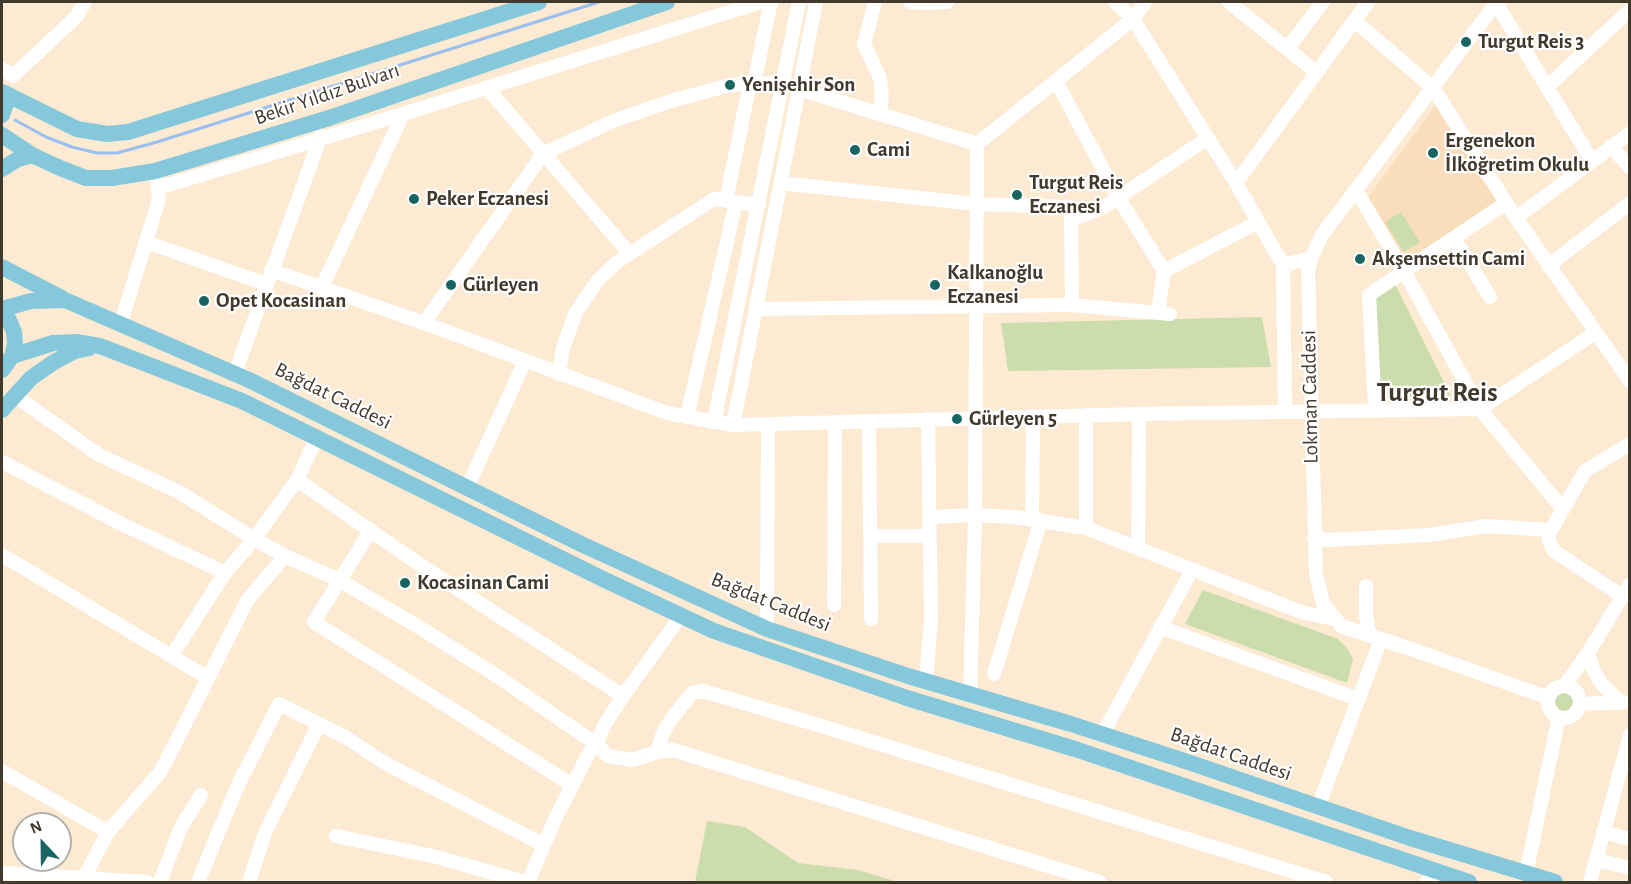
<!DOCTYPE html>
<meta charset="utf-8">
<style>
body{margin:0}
#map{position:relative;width:1631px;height:884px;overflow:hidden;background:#fdead3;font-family:"Alegreya Sans",sans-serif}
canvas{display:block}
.frame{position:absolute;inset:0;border:3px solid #42392d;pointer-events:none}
.north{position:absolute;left:12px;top:812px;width:60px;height:60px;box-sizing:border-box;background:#fff;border:2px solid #b3b0ab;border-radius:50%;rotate:338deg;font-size:16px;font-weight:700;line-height:24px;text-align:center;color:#42392d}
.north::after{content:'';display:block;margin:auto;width:21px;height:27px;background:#186562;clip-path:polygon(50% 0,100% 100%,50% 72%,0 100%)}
</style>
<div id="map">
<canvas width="1631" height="884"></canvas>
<div class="frame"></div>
<div class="north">N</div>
</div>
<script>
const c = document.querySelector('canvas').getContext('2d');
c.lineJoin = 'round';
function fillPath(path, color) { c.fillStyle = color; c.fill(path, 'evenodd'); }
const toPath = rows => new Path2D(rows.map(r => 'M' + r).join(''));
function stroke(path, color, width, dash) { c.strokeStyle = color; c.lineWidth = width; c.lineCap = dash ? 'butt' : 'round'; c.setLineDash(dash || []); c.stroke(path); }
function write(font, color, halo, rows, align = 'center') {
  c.font = font + ' "Alegreya Sans",sans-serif'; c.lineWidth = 4.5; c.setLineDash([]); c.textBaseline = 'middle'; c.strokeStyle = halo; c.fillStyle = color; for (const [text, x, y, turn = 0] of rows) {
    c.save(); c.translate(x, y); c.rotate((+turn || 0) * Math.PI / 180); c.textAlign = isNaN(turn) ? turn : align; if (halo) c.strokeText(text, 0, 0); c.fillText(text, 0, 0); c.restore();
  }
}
fillPath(toPath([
 [1435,106,1497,202,1405,261,1366,200]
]), '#faddbb');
fillPath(toPath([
 [1401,212,1420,242,1404,252,1385,222],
 [1395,284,1451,396,1381,398,1376,299],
 [1262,317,1271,367,1008,371,1001,323],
 [1203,590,1338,639,1347,648,1353,659,1347,683,1185,624],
 '1555 702a9 9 0 1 1 18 0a9 9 0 1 1-18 0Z',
 [707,821,745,827,798,863,858,870,898,882,695,882]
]), '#cbddac');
stroke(toPath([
 [15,120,46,137,72,147,97,153,117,153,157,142,599,2]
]), '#9abff0', 3);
stroke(toPath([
 [875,2,864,44,880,78,882,99,879,114],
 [910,2,927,3,947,2],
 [1115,2,1133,19,1236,183,1283,265],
 [1229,2,1316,72],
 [1497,2,1322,235,1311,258,1308,271,1316,574,1323,603,1341,626,1417,651,1549,698],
 [1496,3,1592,161],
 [1354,20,1433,88,1516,218,1630,381],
 [1287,49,1323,2],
 [2,69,13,76,77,16,85,2],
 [1056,81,1118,197,1164,271],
 [754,83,771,2],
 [1547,87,1630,10],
 [487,88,629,253],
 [799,89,977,144],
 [977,144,1133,19,1145,2],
 [1611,146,1630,168],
 [781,183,976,204,1071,207,1072,305],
 [1236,183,1368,2],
 [158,188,403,114,761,2],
 [1356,190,1404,271,1480,409,1562,508],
 [726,201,750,83],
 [1516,218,1630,133],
 [1071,220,1104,207,1208,138],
 [1454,238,1490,297],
 [146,242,266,284],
 [1548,266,1630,203],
 [271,270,424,323,667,413,733,425,1139,414,1480,409,1595,333],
 [322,287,403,114],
 [756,309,1072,305,1170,314],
 [1158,313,1164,271,1258,222],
 [121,323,159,199,157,181],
 [424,323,543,154,613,121,671,101,730,85,754,83,783,84],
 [235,373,321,136],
 [559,374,563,348,576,312,598,280,617,262,714,199,759,205],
 [14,395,99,455,179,492,254,539,285,556,339,580,417,626,497,676,596,744,608,756,632,760,657,752,673,750,1100,882],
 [1375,410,1369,295,1506,203],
 [1285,411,1283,265,1311,258],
 [1086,415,1086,528],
 [687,417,736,202],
 [869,421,871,619],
 [714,422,799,2],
 [733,425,816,2],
 [317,437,297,480,419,564,623,696],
 [2,462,122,524,225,573],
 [467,488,525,361],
 [930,517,975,515,1015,517,1086,528,1301,612,1334,619],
 [1032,519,1033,416],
 [371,530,314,622,572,785],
 [870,536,930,536],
 [1314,537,1327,540,1429,535,1486,526,1550,530],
 [1138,548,1139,414],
 [2,555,208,678],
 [1366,586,1366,616,1370,636],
 [1622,596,1554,551,1549,541,1549,534,1585,471,1630,444],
 [834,605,835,422],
 [1160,627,1358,699],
 [767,629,768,424],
 [1588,653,1593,669,1601,683,1621,703],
 [172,655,225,573,254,539,297,480],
 [994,674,1041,520],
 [926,682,931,620,928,419],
 '1548 702a16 16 0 1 1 32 0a16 16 0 1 1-32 0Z',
 [1564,686,1588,653,1630,584],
 [970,695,975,515,977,144],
 [1581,704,1624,702],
 [1102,735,1192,570],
 [657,752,663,733,672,718,692,693,703,691,815,724,1326,882],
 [2,771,108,832],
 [1318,807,1381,639],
 [1603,832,1630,839],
 [336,836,437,857,525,882],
 [1596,860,1630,868],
 [2,873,147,882],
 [1526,873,1559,717],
 [84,878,108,832,161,771,248,599,285,556],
 [160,882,181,827,201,795],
 [198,882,238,785,279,704,347,738,383,762,544,845],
 [249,882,265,833,319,724],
 [528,882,556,817,589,753,596,744,605,724,623,696,681,616],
 [1427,882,1439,872],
 [1590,882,1630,735]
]), '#fff', 14);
stroke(toPath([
 [2,92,77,129,107,134,128,132,539,2],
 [2,115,9,95],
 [2,135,32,155,60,168,86,178,112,178,155,171,329,118,667,2],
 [2,169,18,159,32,155],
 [2,267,62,298],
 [2,309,31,301,65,300,249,380,581,544,767,629,908,676,1071,724,1188,762,1410,838,1555,882],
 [2,312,9,320,14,332,15,344,12,356,2,370],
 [12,356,53,343,76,342,100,346,242,401,605,580,714,631,907,698,1075,749,1469,882],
 [2,410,31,378,54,362,75,351,89,348]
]), '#85c8db', 16);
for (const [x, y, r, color] of [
 [1466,42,6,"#186562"],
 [730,85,6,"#186562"],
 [855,150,6,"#186562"],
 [1433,153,6,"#186562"],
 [1017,195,6,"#186562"],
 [414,199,6,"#186562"],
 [1360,259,6,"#186562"],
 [451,285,6,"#186562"],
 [935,285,6,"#186562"],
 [204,301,6,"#186562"],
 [957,419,6,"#186562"],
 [405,583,6,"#186562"]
]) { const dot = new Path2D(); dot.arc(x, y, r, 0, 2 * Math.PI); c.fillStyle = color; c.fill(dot); stroke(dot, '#fff', 2); }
write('bold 21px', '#42392d', '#fff', [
 ["Turgut Reis 3",1478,42],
 ["Yenişehir Son",742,85],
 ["Ergenekon",1445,141],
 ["İlköğretim Okulu",1445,165],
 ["Cami",867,150],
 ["Turgut Reis",1029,183],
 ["Eczanesi",1029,207],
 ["Peker Eczanesi",426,199],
 ["Akşemsettin Cami",1372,259],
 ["Kalkanoğlu",947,273],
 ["Eczanesi",947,297],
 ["Gürleyen",463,285],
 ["Opet Kocasinan",216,301],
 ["Gürleyen 5",969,419],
 ["Kocasinan Cami",417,583]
], 'left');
write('21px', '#42392d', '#fff', [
 ["Bekir Yıldız Bulvarı",327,94,-19],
 ["Bağdat Caddesi",333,396,26],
 ["Lokman Caddesi",1310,397,-91],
 ["Bağdat Caddesi",771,602,22],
 ["Bağdat Caddesi",1231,754,19]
]);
write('bold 27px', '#42392d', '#fff', [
 ["Turgut Reis",1437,393]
]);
</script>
